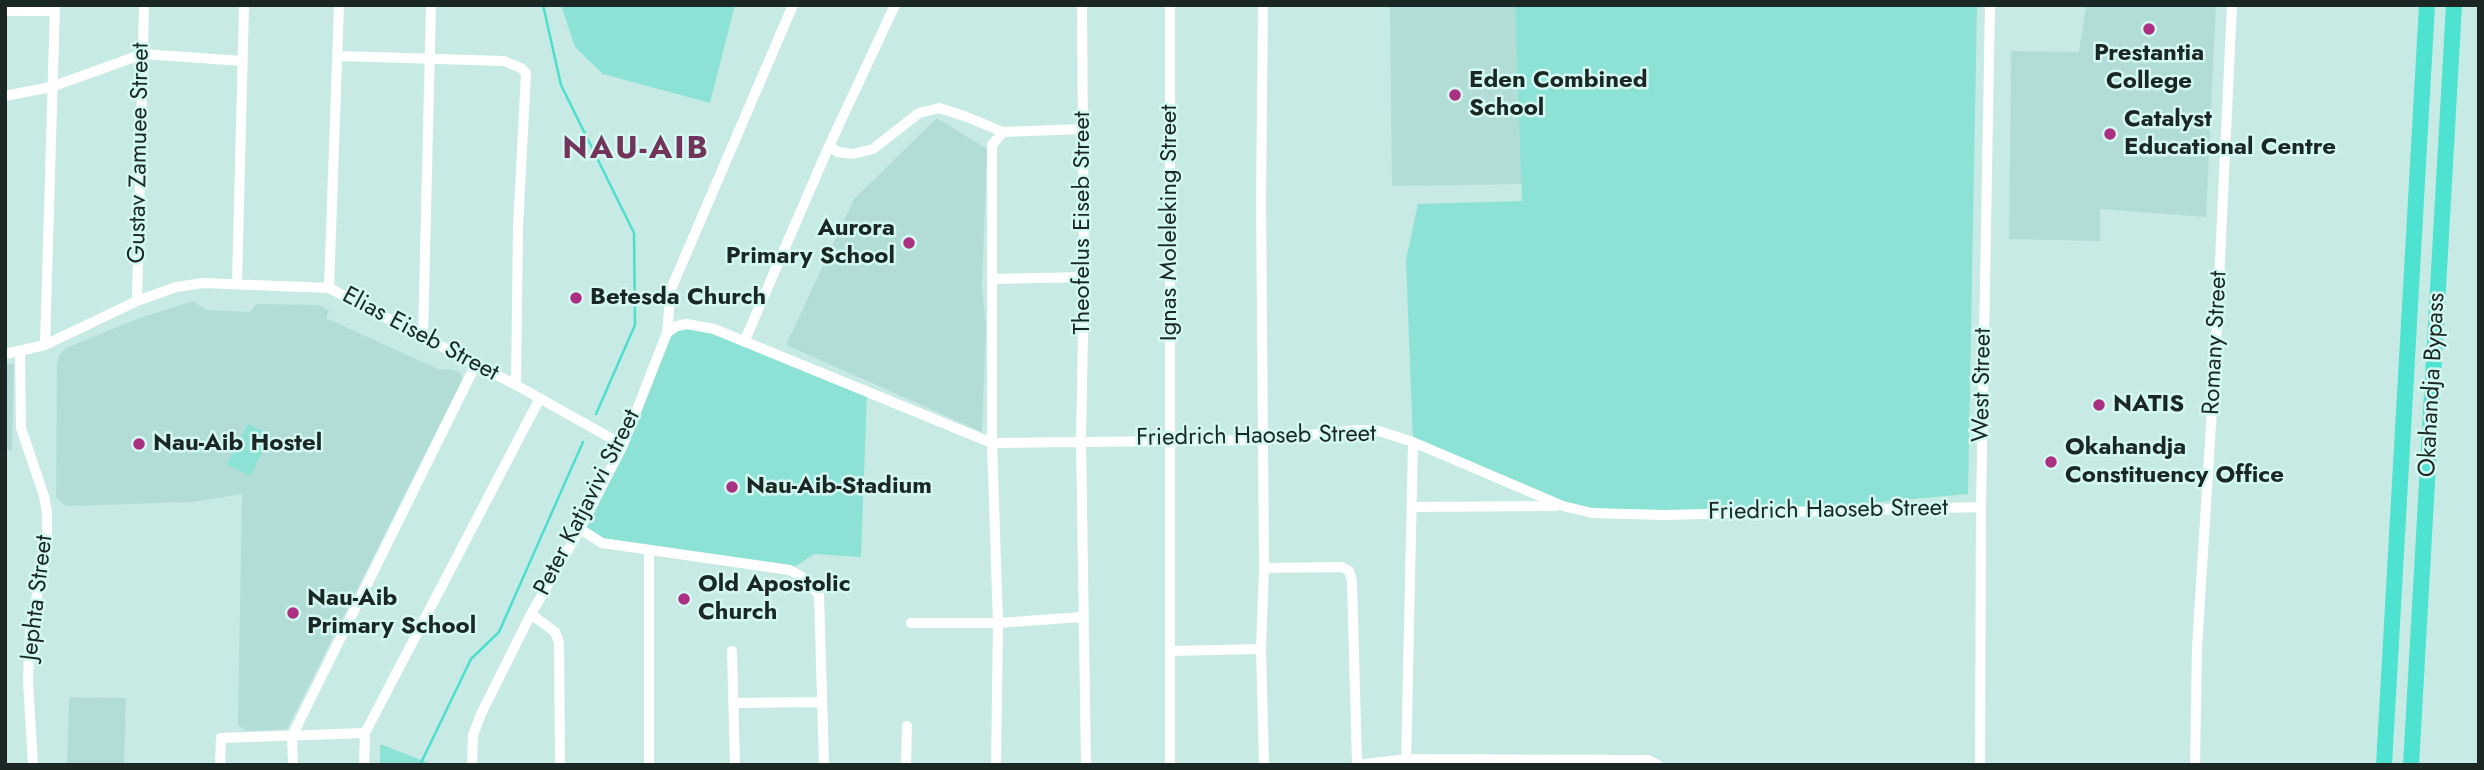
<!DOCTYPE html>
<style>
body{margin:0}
#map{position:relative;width:2484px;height:770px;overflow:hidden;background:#c7ebe4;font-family:Jost,sans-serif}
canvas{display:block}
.frame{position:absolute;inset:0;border:7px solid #1a2725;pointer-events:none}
</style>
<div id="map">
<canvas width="2484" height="770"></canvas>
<div class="frame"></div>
</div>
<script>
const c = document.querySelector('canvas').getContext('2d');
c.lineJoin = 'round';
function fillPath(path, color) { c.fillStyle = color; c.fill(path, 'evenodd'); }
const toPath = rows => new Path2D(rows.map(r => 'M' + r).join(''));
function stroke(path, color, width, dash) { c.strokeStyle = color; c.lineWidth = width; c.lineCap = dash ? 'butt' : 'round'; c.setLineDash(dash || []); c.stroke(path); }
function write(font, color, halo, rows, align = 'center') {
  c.font = font + ' Jost,sans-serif'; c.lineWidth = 5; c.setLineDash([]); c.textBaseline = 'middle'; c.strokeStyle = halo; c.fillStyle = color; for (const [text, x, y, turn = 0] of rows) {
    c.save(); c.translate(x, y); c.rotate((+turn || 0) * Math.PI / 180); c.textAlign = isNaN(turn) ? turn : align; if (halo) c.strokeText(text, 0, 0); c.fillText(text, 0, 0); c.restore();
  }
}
fillPath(toPath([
 [1390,5,1515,5,1523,184,1392,186],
 [2086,5,2216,5,2206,217,2100,209,2100,241,2009,239,2011,51,2079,52],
 [937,118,987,149,982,287,986,326,982,432,786,345,854,199],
 [193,301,206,310,250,312,256,304,319,305,329,310,326,318,440,370,450,369,461,373,462,380,287,729,247,731,238,725,242,494,193,502,66,506,56,498,57,363,59,355,66,348,140,318],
 [5,364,14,364,12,450,5,450],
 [69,697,126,698,124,765,67,765]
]), '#b2ddd6');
fillPath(toPath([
 [561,5,735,5,710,103,603,74,575,47],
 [1515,5,1977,5,1968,494,1770,512,1592,513,1413,442,1406,260,1418,204,1522,201],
 [687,324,867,392,861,557,814,554,790,570,602,543,580,529,667,333],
 [248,424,271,435,250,476,227,465],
 [380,744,434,765,380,765]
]), '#8be2d5');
stroke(toPath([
 [543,5,561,85,634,233,635,325,596,414],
 [420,765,471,659,499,632,583,442]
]), '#4cdfcd', 2.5);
stroke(toPath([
 [1082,5,1084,277,1081,441,1086,765],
 [1263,5,1261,200,1264,568,1261,649,1264,765],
 [5,11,55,11],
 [338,56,504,61,521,68,526,73,518,227,516,385],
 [5,96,51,87,143,54,242,61],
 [829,146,838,152,853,154,873,149,919,113,939,108,967,117,1003,132],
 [992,279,1084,277],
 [237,284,244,5],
 [329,288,339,5],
 [137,301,144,5],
 [667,333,677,326,687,324,714,329,992,443,1263,440,1356,430,1379,431,1413,442,1563,506,1592,513,1665,515,1981,507],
 [423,336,431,5],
 [744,342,829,146,895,5],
 [45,345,55,5],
 [20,352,21,428,44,496,47,512,47,546,30,630,28,681,33,765],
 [5,354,45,345,137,301,176,287,203,283,329,288,516,385,623,445],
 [1412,507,1556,506],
 [580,529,602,543,790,570,807,580,819,595,824,765],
 [1264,568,1342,567,1349,571,1352,581,1357,764],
 [531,614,555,632,559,643,560,765],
 [911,623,998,623,1082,617],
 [732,651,735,765],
 [1170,651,1261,649],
 [733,703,821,702],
 [220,765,221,738,365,733],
 [293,765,292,736,476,364],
 [364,765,365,733,540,398],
 [472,765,473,735,481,714,531,614,580,529,623,445,667,333,671,289,793,5],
 [649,765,649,550],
 [906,765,907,726],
 [996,765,998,623,992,443,992,145,1003,132,1083,129],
 [1170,765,1170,5],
 [1356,765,1407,759,1648,760,1658,765],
 [1406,765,1413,442],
 [1980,765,1981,507,1990,5],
 [2195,765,2197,647,2216,346,2232,5]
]), '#fff', 10);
stroke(toPath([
 [2384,765,2427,5],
 [2411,765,2454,5]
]), '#4ee3d1', 16);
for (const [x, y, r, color] of [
 [2149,29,7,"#ac3081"],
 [1455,95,7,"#ac3081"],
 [2110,134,7,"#ac3081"],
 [909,243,7,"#ac3081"],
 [576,298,7,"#ac3081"],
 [2099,405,7,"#ac3081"],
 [139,444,7,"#ac3081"],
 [2051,462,7,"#ac3081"],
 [732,487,7,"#ac3081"],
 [684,599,7,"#ac3081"],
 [293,613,7,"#ac3081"]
]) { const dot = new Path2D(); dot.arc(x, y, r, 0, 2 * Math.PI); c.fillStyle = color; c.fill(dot); stroke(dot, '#d4f8f2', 2.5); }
write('bold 24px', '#1a2725', '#d4f8f2', [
 ["Prestantia",2149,54,"center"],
 ["College",2149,82,"center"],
 ["Eden Combined",1469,81],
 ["School",1469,109],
 ["Catalyst",2124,120],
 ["Educational Centre",2124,148],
 ["Aurora",895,229,"right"],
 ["Primary School",895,257,"right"],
 ["Betesda Church",590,298],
 ["NATIS",2113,405],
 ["Nau-Aib Hostel",153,444],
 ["Okahandja",2065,448],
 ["Constituency Office",2065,476],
 ["Nau-Aib-Stadium",746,487],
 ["Old Apostolic",698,585],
 ["Church",698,613],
 ["Nau-Aib",307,599],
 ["Primary School",307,627]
], 'left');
write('24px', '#1a2725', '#d4f8f2', [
 ["Gustav Zamuee Street",140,153,-89],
 ["Theofelus Eiseb Street",1083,223,-90],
 ["Ignas Moleleking Street",1170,223,-90],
 ["Elias Eiseb Street",420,335,28],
 ["Romany Street",2216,343,-87],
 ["West Street",1983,385,-89],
 ["Okahandja Bypass",2433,385,-87],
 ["Friedrich Haoseb Street",1256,437,-1],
 ["Peter Katjavivi Street",588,503,-63],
 ["Friedrich Haoseb Street",1828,511,-1],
 ["Jephta Street",38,598,-83]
]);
c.letterSpacing = '2px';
write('bold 32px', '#72345a', '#d4f8f2', [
 ["NAU-AIB",636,150]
]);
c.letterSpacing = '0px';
</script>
